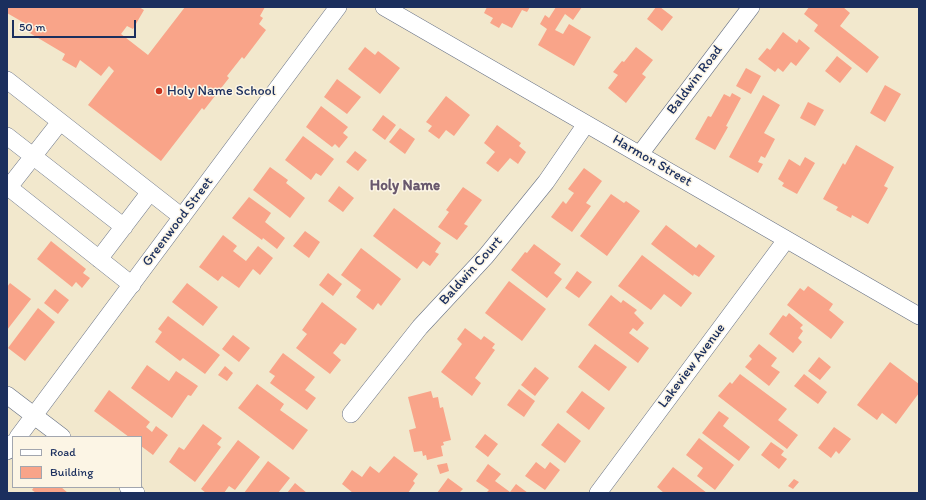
<!DOCTYPE html>
<style>
body{margin:0}
#map{position:relative;width:926px;height:500px;overflow:hidden;background:#f2e8cd;font-family:Itim,sans-serif}
canvas{display:block}
.frame{position:absolute;inset:0;border:8px solid #1b2f5e;pointer-events:none}
.legend{position:absolute;left:12px;top:436px;width:130px;height:52px;box-sizing:border-box;background:#fcf5e5;border:1px solid #a2a6af;margin:0;padding:5px 7px;list-style:none;font-size:12px;color:#1b2f5e}
.legend li{display:flex;align-items:center;gap:8px;height:20px}
.legend b{width:20px;border:1px solid #a2a6af}
.scale{position:absolute;left:12px;top:20px;width:124px;height:18px;box-sizing:border-box;border:2px solid #1b2f5e;border-top:0;padding-left:5px;font-size:12px;line-height:14px;white-space:nowrap;color:#1b2f5e;-webkit-text-stroke:3px #fcf5e5;paint-order:stroke}
</style>
<div id="map">
<canvas width="926" height="500"></canvas>
<div class="frame"></div>
<ul class="legend">
<li><b style="height:5px;background:#fff"></b>Road</li>
<li><b style="height:11px;background:#f9a489"></b>Building</li>
</ul>
<div class="scale">50 m</div>
</div>
<script>
const c = document.querySelector('canvas').getContext('2d');
c.lineJoin = 'round';
function fillPath(path, color) { c.fillStyle = color; c.fill(path, 'evenodd'); }
const toPath = rows => new Path2D(rows.map(r => 'M' + r).join(''));
function stroke(path, color, width, dash) { c.strokeStyle = color; c.lineWidth = width; c.lineCap = dash ? 'butt' : 'round'; c.setLineDash(dash || []); c.stroke(path); }
function write(font, color, halo, rows, align = 'center') {
  c.font = font + ' Itim,sans-serif'; c.lineWidth = 3; c.setLineDash([]); c.textBaseline = 'middle'; c.strokeStyle = halo; c.fillStyle = color; for (const [text, x, y, turn = 0] of rows) {
    c.save(); c.translate(x, y); c.rotate((+turn || 0) * Math.PI / 180); c.textAlign = isNaN(turn) ? turn : align; if (halo) c.strokeText(text, 0, 0); c.fillText(text, 0, 0); c.restore();
  }
}
fillPath(toPath([
 [7,7,139,7,144,10,133,29,127,26,121,34,148,55,185,7,265,7,260,16,263,18,259,24,266,30,244,59,242,57,227,76,229,78,204,110,202,108,161,161,88,105,114,71,109,66,101,76,80,60,76,68,62,60,65,54,23,29,26,24,7,13],
 [487,7,530,7,527,12,522,10,512,28,502,23,499,28,490,23,493,18,484,13],
 [556,7,582,7,573,20,565,14,555,30,563,34,569,24,591,37,574,66,538,45,547,29,540,24,545,15,549,18],
 [656,7,660,7,673,17,662,31,647,19],
 [809,7,843,7,850,13,840,26,879,57,867,73,814,31,818,25,804,14],
 [783,32,797,43,799,39,810,48,796,66,791,62,783,72,778,68,775,72,758,59,767,48,770,50],
 [365,47,375,55,378,51,400,68,380,94,348,69],
 [636,47,653,60,642,74,646,77,626,103,608,88,618,75,613,72,622,61,624,62],
 [837,56,852,68,840,83,825,71],
 [746,68,761,76,751,94,736,86],
 [337,79,361,97,347,114,324,97],
 [885,85,901,94,885,122,870,113],
 [732,93,741,98,726,126,728,127,715,150,695,139,708,116,711,117,724,94,730,97],
 [763,95,780,105,764,133,775,139,765,158,761,156,758,162,763,164,758,173,729,157],
 [446,96,470,115,454,136,446,130,439,139,428,131,432,126,426,122],
 [808,102,824,110,815,126,800,118],
 [321,106,348,127,343,133,348,137,339,148,335,144,332,147,306,127],
 [383,115,396,125,385,140,372,130],
 [497,125,521,143,519,146,526,152,518,164,510,158,498,172,486,163,495,152,484,143],
 [400,128,415,139,405,154,389,142],
 [303,136,334,159,321,176,316,173,311,180,285,160],
 [856,145,894,167,884,186,888,188,868,224,852,215,851,218,836,210,838,207,823,199,843,163,845,165],
 [355,151,367,160,358,171,346,162],
 [805,157,815,163,797,194,782,186,784,183,778,179,789,159,800,166],
 [270,167,288,180,286,183,305,198,290,218,253,190],
 [584,168,602,181,586,203,591,206,572,232,551,217,563,201,566,204,574,193,568,189],
 [339,186,354,198,343,212,328,201],
 [463,187,482,200,464,224,468,226,457,240,438,227,449,212,446,210],
 [611,194,624,203,626,201,640,211,607,256,580,236],
 [249,197,271,213,265,222,285,238,277,249,263,238,262,240,232,218],
 [394,208,441,243,435,252,439,254,430,266,423,261,417,269,373,236],
 [666,225,696,248,699,244,715,256,699,277,694,274,693,276,651,244],
 [305,231,320,242,309,258,293,246],
 [223,235,237,246,233,251,246,261,258,246,273,258,260,275,253,269,239,288,222,276,218,281,199,267],
 [51,241,86,269,83,273,90,278,82,288,76,282,72,287,37,259],
 [534,244,561,264,554,273,562,279,547,298,511,270,525,252,527,253],
 [361,248,401,279,381,306,378,303,373,310,356,297,361,290,341,275],
 [642,255,692,293,681,307,664,294,651,310,618,286],
 [577,271,592,282,579,298,565,288],
 [328,273,342,284,333,296,319,285],
 [509,281,546,309,522,341,485,313],
 [10,283,31,299,7,330,7,287],
 [187,283,218,307,203,326,172,302],
 [808,286,833,304,829,310,844,322,831,339,787,305,800,288,804,291],
 [55,289,69,300,58,314,44,303],
 [611,295,621,303,623,300,637,310,634,313,644,323,637,331,633,328,629,333,649,348,638,363,588,325],
 [322,302,357,329,345,345,341,343,333,353,341,360,330,374,296,348,307,334,302,330],
 [38,308,55,322,25,361,8,348],
 [789,313,803,325,800,328,803,331,798,338,802,342,793,353,769,334,783,315,786,317],
 [168,316,220,355,205,374,183,358,180,361,155,342,162,332,158,329],
 [465,328,481,340,484,336,495,344,492,348,495,350,475,378,481,383,472,396,441,372,462,344,457,339],
 [233,335,250,348,239,362,222,349],
 [595,344,627,367,609,391,578,367],
 [759,344,777,358,771,366,780,372,769,386,745,367,752,359,749,356],
 [283,353,315,377,305,390,316,398,307,410,270,383,275,376,269,372],
 [819,357,831,367,820,380,808,371],
 [890,362,919,384,919,393,896,424,882,413,877,420,857,405],
 [147,365,169,381,176,371,198,386,191,396,188,395,172,418,131,388],
 [225,366,233,373,227,381,218,375],
 [535,367,549,378,535,396,521,385],
 [740,374,787,409,778,420,798,435,787,449,718,396,730,382,732,384],
 [804,374,827,392,818,404,794,386],
 [257,384,284,404,280,410,308,430,293,450,238,408],
 [519,389,535,401,524,417,507,405],
 [109,390,150,422,146,427,152,432,156,426,168,435,153,455,141,446,141,437,129,437,94,411],
 [431,391,433,398,438,397,440,408,443,407,451,440,443,442,444,445,441,446,443,456,427,460,426,455,423,456,422,451,414,452,409,430,416,428,408,397],
 [582,391,605,408,589,430,566,412],
 [719,411,729,418,723,426,750,447,739,461,702,433],
 [558,423,581,441,565,463,541,445],
 [203,424,222,438,217,444,221,447,195,482,169,462,179,447,184,450],
 [834,427,851,439,839,454,836,451,831,458,818,448],
 [485,434,498,444,488,457,475,447],
 [699,438,734,465,715,490,697,476,703,468,686,455],
 [238,440,260,457,235,490,229,486,224,493,206,493,201,489],
 [771,442,784,451,781,455,787,459,779,469,761,455],
 [394,456,418,474,413,481,415,483,408,493,353,493,342,484,352,470,362,477,370,466,379,473],
 [268,461,290,478,278,493,244,493],
 [536,462,545,469,550,462,560,470,545,490,525,476],
 [447,463,449,471,440,474,437,465],
 [488,464,501,474,495,481,510,492,516,484,528,493,486,493,489,490,476,481],
 [673,467,707,493,664,493,657,487],
 [448,478,463,489,459,493,437,493],
 [794,479,799,482,793,489,788,486],
 [295,483,307,493,287,493],
 [34,487,61,487,68,493,36,493,32,490]
]), '#f9a489');
const minor = toPath([
 [384,7,919,316],
 [7,80,182,217],
 [7,136,124,227],
 [640,154,751,7],
 [7,186,132,285],
 [9,187,60,122],
 [99,259,150,192],
 [7,395,62,437],
 [351,414,420,327,486,256,546,182,586,124],
 [18,437,338,7],
 [7,451,13,443],
 [128,487,136,493],
 [598,493,786,240]
]);
stroke(minor, '#667085', 18);
stroke(minor, '#fff', 17);
for (const [x, y, r, color] of [
 [159,91,4,"#c8321e"]
]) { const dot = new Path2D(); dot.arc(x, y, r, 0, 2 * Math.PI); c.fillStyle = color; c.fill(dot); stroke(dot, '#fcf5e5', 1.5); }
write('14px', '#1b2f5e', '#fcf5e5', [
 ["Baldwin Road",695,80,-53],
 ["Harmon Street",652,161,30],
 ["Greenwood Street",178,222,-53],
 ["Baldwin Court",471,271,-48],
 ["Lakeview Avenue",692,366,-53]
]);
write('14px', '#1b2f5e', '#fcf5e5', [
 ["Holy Name School",167,91]
], 'left');
write('bold 15px', '#69586d', '#fcf5e5', [
 ["Holy Name",405,186]
]);
</script>
